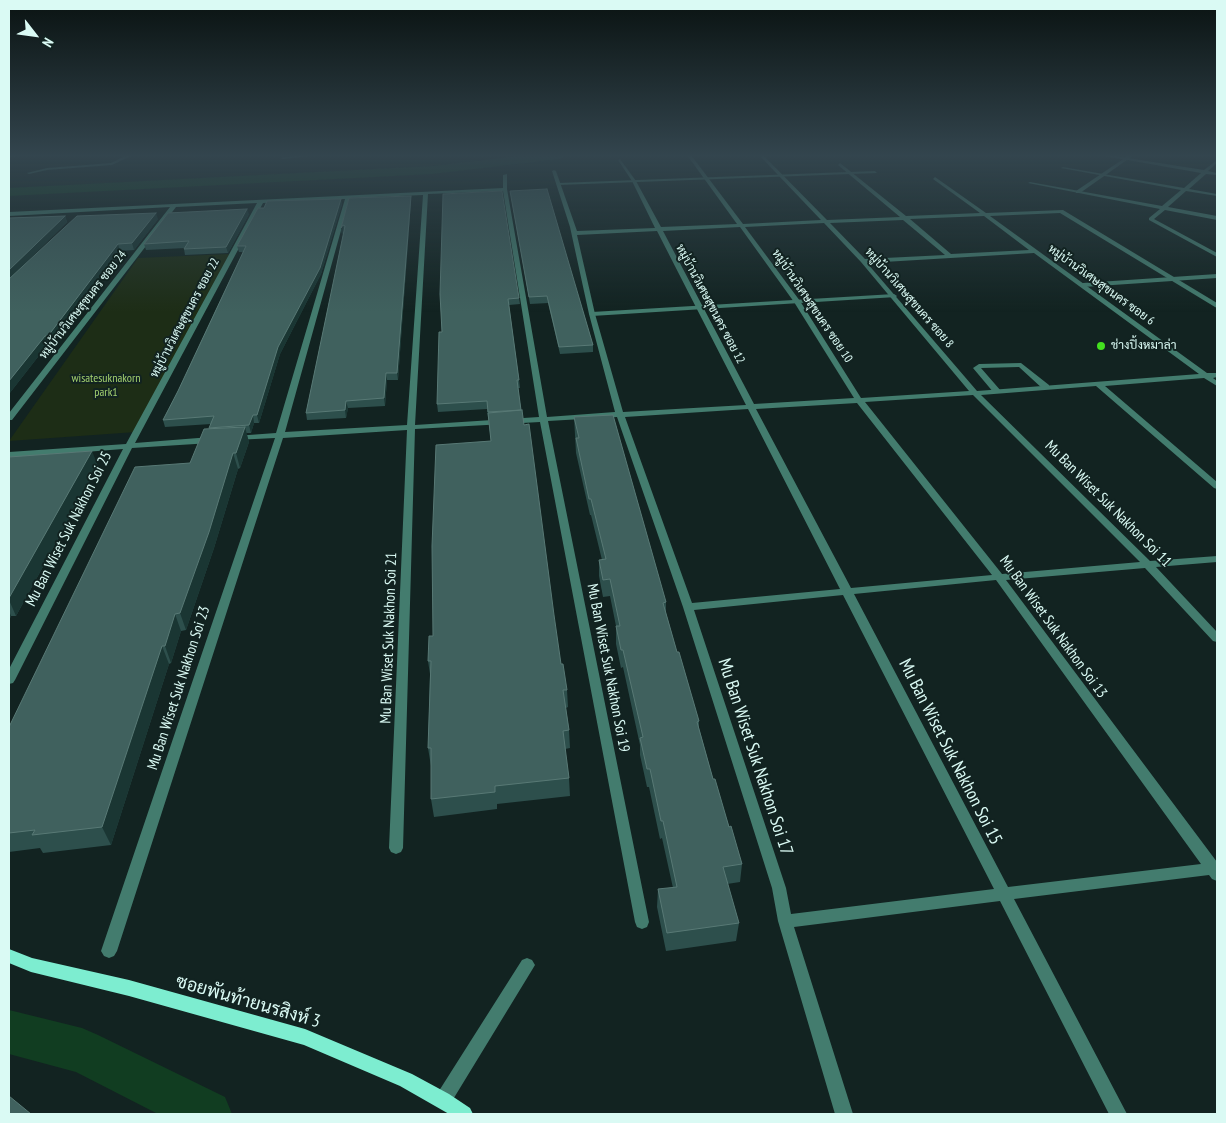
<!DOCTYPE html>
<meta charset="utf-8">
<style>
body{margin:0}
#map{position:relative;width:1226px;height:1123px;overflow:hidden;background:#122321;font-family:"PT Sans Narrow",sans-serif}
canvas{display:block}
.frame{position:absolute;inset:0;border:10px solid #dafaf4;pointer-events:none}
.north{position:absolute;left:10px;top:10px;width:50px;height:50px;-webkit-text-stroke:4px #122321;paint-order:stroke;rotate:120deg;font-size:14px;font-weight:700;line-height:20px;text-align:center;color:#dafaf4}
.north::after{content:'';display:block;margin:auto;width:18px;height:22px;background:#dafaf4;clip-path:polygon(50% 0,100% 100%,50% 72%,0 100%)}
</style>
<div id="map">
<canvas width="1226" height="1123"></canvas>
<div class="frame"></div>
<div class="north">N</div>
</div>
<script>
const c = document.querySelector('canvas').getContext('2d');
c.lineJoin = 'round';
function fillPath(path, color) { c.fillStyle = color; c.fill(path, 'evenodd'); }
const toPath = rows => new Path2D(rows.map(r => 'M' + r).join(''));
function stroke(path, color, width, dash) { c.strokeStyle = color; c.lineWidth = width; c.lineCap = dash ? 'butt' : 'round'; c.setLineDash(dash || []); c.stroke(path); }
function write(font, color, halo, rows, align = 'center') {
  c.font = font + ' "PT Sans Narrow",Sarabun,sans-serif'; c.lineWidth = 4; c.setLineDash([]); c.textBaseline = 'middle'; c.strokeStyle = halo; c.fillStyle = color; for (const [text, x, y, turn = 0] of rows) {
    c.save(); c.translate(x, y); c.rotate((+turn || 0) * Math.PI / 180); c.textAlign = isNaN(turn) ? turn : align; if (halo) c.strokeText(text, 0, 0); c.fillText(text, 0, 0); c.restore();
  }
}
fillPath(toPath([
 [230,254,136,432,9,441,138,258]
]), '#1d2d16');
fillPath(toPath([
 [528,155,566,155,560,159,432,174,9,196,9,188,432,166,528,155],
 [9,1010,82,1028,98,1035,225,1097,232,1114,158,1114,76,1072,9,1054,9,1010]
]), '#113d21');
fillPath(toPath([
 [1129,155,1134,155,1080,193,1076,193,1076,191,1129,155],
 [875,171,877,173,558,185,556,184,558,183,875,171],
 [1217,274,1217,278,1083,287,1080,285,1083,283,1217,274],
 [894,294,897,296,896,297,592,316,589,314,592,312,894,294],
 [1021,363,1049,385,1049,389,1043,389,1019,367,981,368,1001,391,997,393,994,393,973,368,979,364,1021,363],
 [527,958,532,960,535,965,532,970,449,1106,443,1109,437,1106,434,1100,437,1094,522,960,527,958]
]), '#437c6e');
fillPath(toPath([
 [9,155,26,155,9,157,9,155],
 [127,155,133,155,112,165,47,170,29,174,27,173,47,168,111,163,127,155],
 [301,155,318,155,283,159,281,158,301,155],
 [687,155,691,155,743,224,821,220,759,155,763,155,827,220,900,217,838,165,840,163,906,216,980,213,933,179,935,177,986,213,1063,210,1217,303,1217,308,1215,307,1060,213,990,216,1207,373,1217,373,1217,377,1213,378,1217,381,1217,386,1204,378,1105,386,1217,482,1217,489,1214,488,1096,386,981,395,1150,561,1217,556,1217,562,1156,567,1217,632,1217,642,1213,641,1145,568,1006,580,1217,862,1217,881,1212,879,1209,875,1014,899,1127,1114,1109,1114,1000,901,794,927,853,1114,835,1114,778,921,772,888,683,607,617,417,548,421,649,922,647,927,642,929,637,927,635,922,540,422,415,429,403,848,401,852,396,854,391,852,389,848,407,430,283,438,117,951,114,956,109,958,104,956,101,951,275,438,235,440,231,438,235,436,276,433,345,199,263,203,135,443,211,437,215,440,211,443,132,448,15,680,13,683,9,684,9,669,123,449,9,458,9,452,126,444,257,203,176,207,12,420,9,420,9,413,170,207,9,216,9,212,503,188,503,175,507,174,507,189,547,417,615,412,589,314,570,227,552,171,554,170,556,171,577,231,655,228,632,181,618,160,620,159,636,181,661,227,737,224,687,155],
 [503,191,539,417,415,425,428,194,503,191],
 [423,195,407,425,285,432,350,198,423,195],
 [984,216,1029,250,951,254,910,219,984,216],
 [903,220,945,255,865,259,830,223,903,220],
 [824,223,861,262,969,391,861,398,800,301,745,227,824,223],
 [740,227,794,302,854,398,754,404,663,231,740,227],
 [657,231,746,405,623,412,595,314,577,235,657,231],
 [1034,253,1199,374,977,391,867,263,1034,253],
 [973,395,1140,562,1002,574,865,402,973,395],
 [857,403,992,575,851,588,756,409,857,403],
 [748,409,840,589,692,603,625,417,748,409],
 [996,580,1201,864,1008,887,854,594,996,580],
 [843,595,994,889,791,914,786,888,694,610,843,595],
 [1099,155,1109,155,1204,170,1217,160,1217,163,1208,171,1217,173,1217,175,1206,174,1189,189,1217,194,1217,196,1186,191,1168,207,1217,216,1217,220,1165,210,1154,219,1217,253,1217,257,1149,220,1149,218,1160,209,1028,183,1030,182,1162,206,1181,190,1061,168,1063,167,1184,188,1201,173,1099,155]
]), '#437c6e');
fillPath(toPath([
 [9,949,32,958,129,980,305,1029,412,1074,449,1094,470,1108,473,1114,449,1114,400,1086,304,1045,129,996,31,972,9,963,9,949]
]), '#7dedd0');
fillPath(toPath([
 [510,191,593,345,593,352,560,354,548,303,530,304],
 [411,196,411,201,398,380,387,380,385,406,348,408,346,418,307,420,306,413,344,231,342,234,341,228,349,198],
 [342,204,321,274,280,354,259,423,254,423,251,433,246,433,249,442,240,468,238,469,214,548,186,630,181,631,171,663,169,664,111,845,43,853,40,848,9,852,9,727,190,463,210,429,211,424,165,427,163,420,178,391,243,252,239,252,237,246],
 [249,214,228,253,185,255,184,249,185,248,146,250,144,244],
 [65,216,67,222,13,275,158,219,134,250,120,251,51,344,48,344,9,394,9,218],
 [440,294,519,298,520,304,509,305,519,380,520,388,518,388,521,410,561,664,567,690,568,707,566,708,569,730,570,748,565,749,569,778,570,796,497,804,497,809,434,817,431,799,431,766,428,748,430,674,428,661,433,636,491,441,487,409,438,412,437,404,442,332],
 [574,417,666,602,666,613,677,652,699,721,699,728,713,779,742,864,740,882,727,884,739,923,736,941,666,951,657,907,658,889,673,888,662,838,660,839,649,787,647,787,640,755,640,745,623,667,621,668,616,644,616,626,610,596,603,597,599,576,599,560,602,560,591,515,590,515,576,453],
 [9,457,98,466,16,616,11,616,9,620]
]), '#2d4f4c');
fillPath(toPath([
 [411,196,411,201,398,380,397,373],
 [341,199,342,204,321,274,280,354,259,423,257,415,278,347],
 [247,209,249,214,228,253,226,247],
 [156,213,158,219,134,250,132,243],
 [65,216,67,222,9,280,9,270],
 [343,225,344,231,342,234,341,228],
 [118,244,120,251,51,344,48,336],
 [45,336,48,344,9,394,9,381],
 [386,373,387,380,385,406,384,398],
 [346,401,348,408,346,418,345,410],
 [253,415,254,423,251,433,249,425],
 [245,427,249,442,240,468,236,453],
 [92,451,98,466,16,616,9,600,9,598],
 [233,453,238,469,214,548,186,630,180,613],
 [9,611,11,616,9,620],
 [175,614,181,631,171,663,165,646],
 [162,646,169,664,111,845,102,827]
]), '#1a3633');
const building = toPath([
 [547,189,593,345,559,347,547,296,529,297,510,191,547,189],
 [502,191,519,298,508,299,519,380,517,380,521,410,488,412,487,401,437,404,439,332,442,332,440,294,443,194,502,191],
 [411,196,397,373,386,373,384,398,346,401,345,410,306,413,345,226,343,225,341,228,349,198,411,196],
 [341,199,320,268,278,347,257,415,253,415,249,425,209,428,214,416,163,420,178,391,246,246,237,246,258,208,264,208,267,201,341,199],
 [247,209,226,247,184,249,189,241,144,244,168,213,247,209],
 [156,213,132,243,118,244,48,336,45,336,9,381,9,279,77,216,156,213],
 [65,216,9,270,9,218,65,216],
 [522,410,524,425,529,424,554,615,561,664,563,664,567,690,563,690,569,730,563,731,569,778,495,786,495,792,431,799,431,748,428,748,431,661,428,661,429,636,433,636,432,546,436,445,491,441,488,413,522,410],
 [613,415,666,602,663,603,677,652,679,652,699,721,697,722,713,779,715,779,729,827,731,826,742,864,723,867,739,923,667,933,658,889,677,887,663,821,661,821,650,769,647,769,640,738,643,737,623,650,621,650,616,626,620,626,610,579,603,580,599,560,606,559,591,499,589,499,576,438,579,438,574,417,613,415],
 [245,427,236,453,233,453,209,532,180,613,175,614,165,646,162,646,102,827,32,835,35,830,9,833,9,727,135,467,190,463,204,429,245,427],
 [92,451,9,598,9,457,92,451],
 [9,1096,31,1114,9,1114,9,1096]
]);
fillPath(building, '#40615e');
stroke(building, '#587975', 1);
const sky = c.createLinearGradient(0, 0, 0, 312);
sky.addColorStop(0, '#0a1312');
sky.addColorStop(0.5, '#33454e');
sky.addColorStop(1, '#33454e00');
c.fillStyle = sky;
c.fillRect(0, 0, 1226, 312);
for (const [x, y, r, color] of [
 [1101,346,5,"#43e01f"]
]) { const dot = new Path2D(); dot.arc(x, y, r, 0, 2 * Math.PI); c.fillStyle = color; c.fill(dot); stroke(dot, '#122321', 2); }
write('12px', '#dafaf4', '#122321', [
 ["หมู่บ้านวิเศษสุขนคร ซอย 6",1101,285,36],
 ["หมู่บ้านวิเศษสุขนคร ซอย 8",909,298,49],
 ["หมู่บ้านวิเศษสุขนคร ซอย 12",710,304,62],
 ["หมู่บ้านวิเศษสุขนคร ซอย 24",83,305,-52],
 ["หมู่บ้านวิเศษสุขนคร ซอย 10",812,306,56],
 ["หมู่บ้านวิเศษสุขนคร ซอย 22",185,318,-62]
]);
write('12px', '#dafaf4', '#122321', [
 ["ช่างปิ้งหมาล่า",1111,346]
], 'left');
write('12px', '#a3d06f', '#122321', [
 ["wisatesuknakorn",106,379],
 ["park1",106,393]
]);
write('15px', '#dafaf4', '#122321', [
 ["Mu Ban Wiset Suk Nakhon Soi 11",1108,504,45],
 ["Mu Ban Wiset Suk Nakhon Soi 25",69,529,-63],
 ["Mu Ban Wiset Suk Nakhon Soi 13",1053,627,54],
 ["Mu Ban Wiset Suk Nakhon Soi 21",389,638,-88],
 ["Mu Ban Wiset Suk Nakhon Soi 19",608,668,79],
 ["Mu Ban Wiset Suk Nakhon Soi 23",179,688,-72]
]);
write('18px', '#dafaf4', '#122321', [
 ["Mu Ban Wiset Suk Nakhon Soi 15",950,752,63],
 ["Mu Ban Wiset Suk Nakhon Soi 17",755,757,72],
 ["ซอยพันท้ายนรสิงห์ 3",248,1002,16]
]);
</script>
